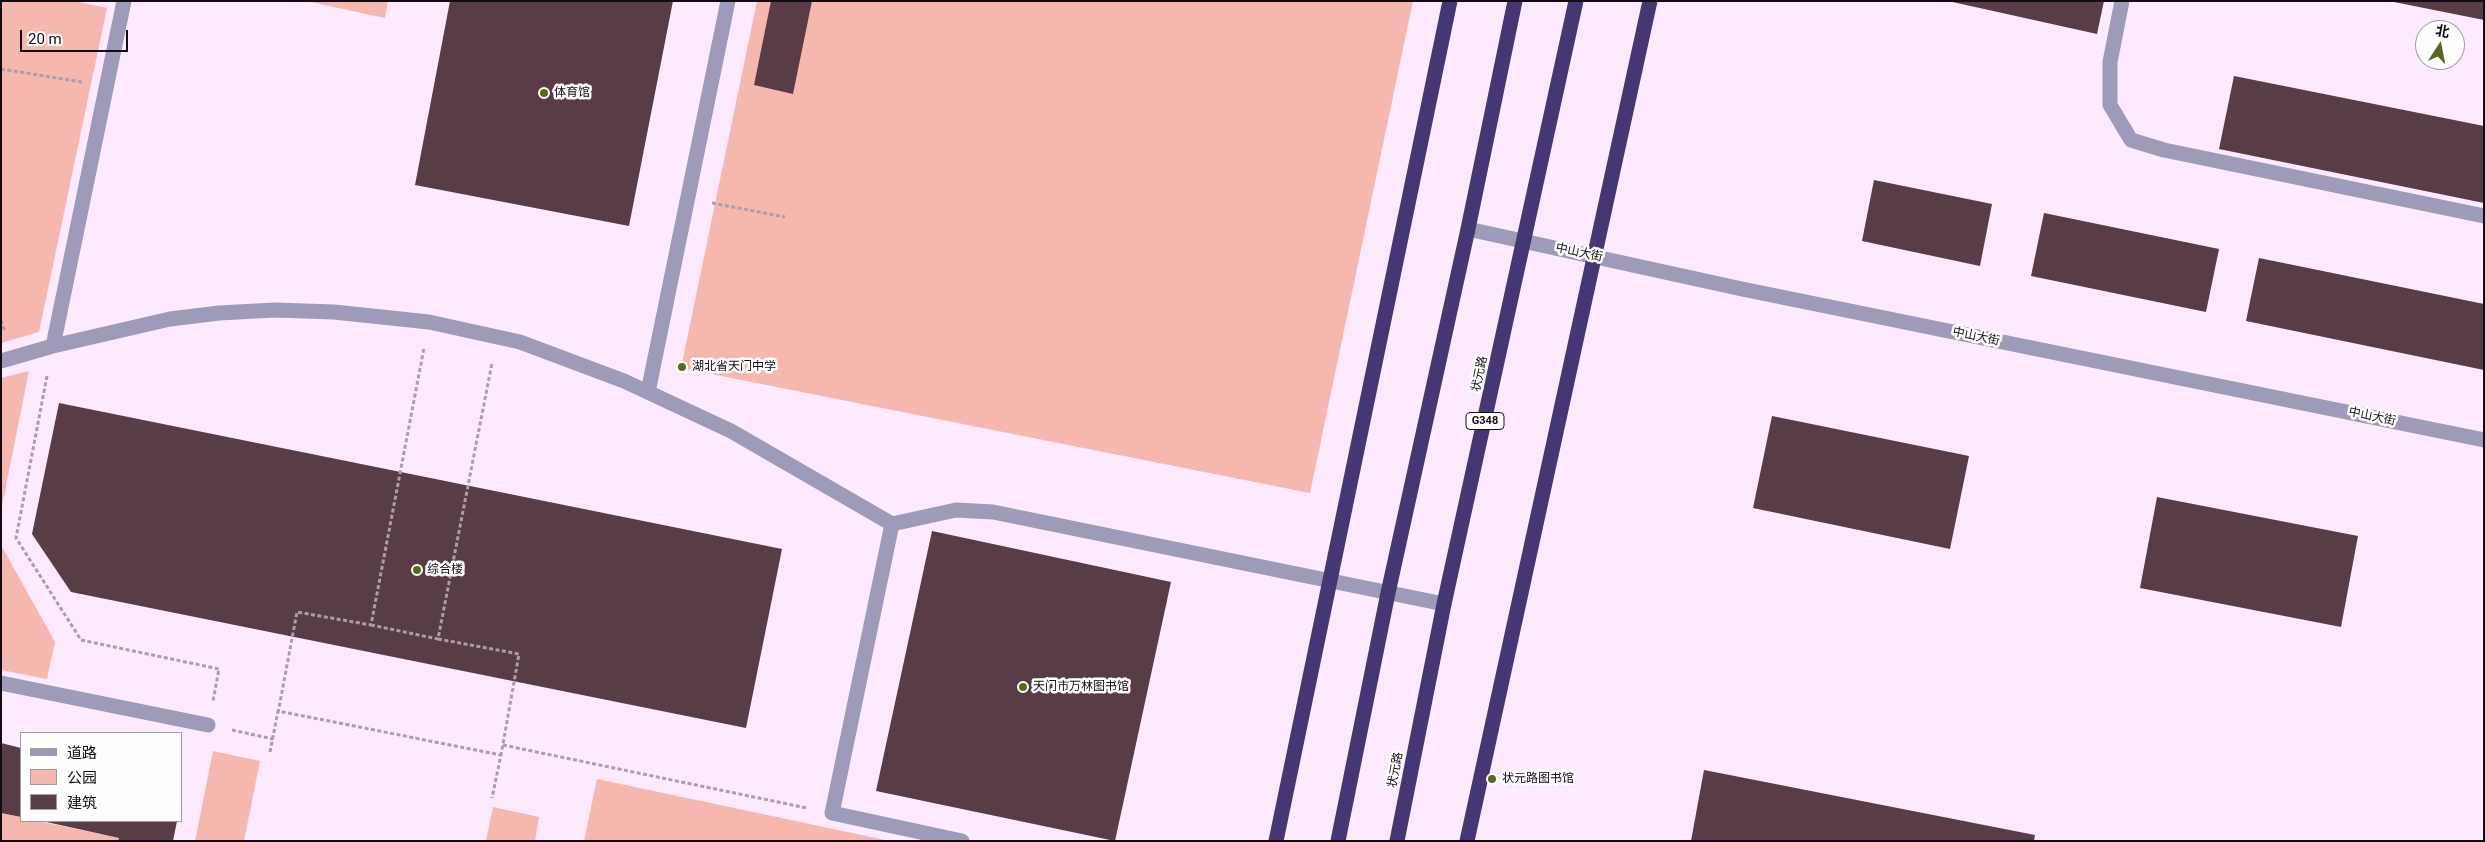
<!DOCTYPE html>
<meta charset="utf-8">
<style>
body{margin:0}
#map{position:relative;width:2485px;height:842px;overflow:hidden;background:#fdeafe;font-family:Roboto,"Noto Sans SC",sans-serif}
canvas{display:block}
.frame{position:absolute;inset:0;border:2px solid #120b13;pointer-events:none}
.legend{position:absolute;left:20px;top:732px;width:162px;height:90px;box-sizing:border-box;background:#fefefe;border:1px solid #a09da0;margin:0;padding:6px 9px;list-style:none;font-size:15px;color:#120b13}
.legend li{display:flex;align-items:center;gap:10px;height:25px}
.legend b{width:25px;border:1px solid #a09da0}
.north{position:absolute;left:2415px;top:20px;width:50px;height:50px;box-sizing:border-box;background:#fefefe;border:1px solid #a09da0;border-radius:50%;rotate:11deg;font-size:14px;font-weight:700;line-height:20px;text-align:center;color:#120b13}
.north::after{content:'';display:block;margin:auto;width:18px;height:22px;background:#546b1b;clip-path:polygon(50% 0,100% 100%,50% 72%,0 100%)}
.scale{position:absolute;left:20px;top:30px;width:108px;height:22px;box-sizing:border-box;border:2px solid #120b13;border-top:0;padding-left:6px;font-size:15px;line-height:18px;white-space:nowrap;color:#120b13;-webkit-text-stroke:4px #fefefe;paint-order:stroke}
</style>
<div id="map">
<canvas width="2485" height="842"></canvas>
<div class="frame"></div>
<ul class="legend">
<li><b style="height:6px;background:#9e9ab9"></b>道路</li>
<li><b style="height:14px;background:#f5b7ae"></b>公园</li>
<li><b style="height:14px;background:#583c46"></b>建筑</li>
</ul>
<div class="north">北</div>
<div class="scale">20 m</div>
</div>
<script>
const c = document.querySelector('canvas').getContext('2d');
c.lineJoin = 'round';
function fillPath(path, color) { c.fillStyle = color; c.fill(path, 'evenodd'); }
const toPath = rows => new Path2D(rows.map(r => 'M' + r).join(''));
function stroke(path, color, width, dash) { c.strokeStyle = color; c.lineWidth = width; c.lineCap = dash ? 'butt' : 'round'; c.setLineDash(dash || []); c.stroke(path); }
function write(font, color, halo, rows, align = 'center') {
  c.font = font + ' Roboto,"Noto Sans SC",sans-serif'; c.lineWidth = 5; c.setLineDash([]); c.textBaseline = 'middle'; c.strokeStyle = halo; c.fillStyle = color; for (const [text, x, y, turn = 0] of rows) {
    c.save(); c.translate(x, y); c.rotate((+turn || 0) * Math.PI / 180); c.textAlign = isNaN(turn) ? turn : align; if (halo) c.strokeText(text, 0, 0); c.fillText(text, 0, 0); c.restore();
  }
}
fillPath(toPath([
 [1,1,74,1,107,8,39,332,1,343],
 [306,1,388,1,385,18],
 [757,1,1413,1,1310,493,681,368],
 [29,371,1,511,1,378],
 [1,545,55,642,47,679,1,670],
 [213,751,260,761,244,841,195,841],
 [597,779,890,841,584,841],
 [493,807,539,817,535,841,486,841],
 [1,813,21,817,21,821,38,821,119,838,118,841,1,841]
]), '#f5b7ae');
fillPath(toPath([
 [450,1,673,1,629,226,415,185],
 [771,1,812,1,793,94,754,85],
 [1948,1,2104,1,2097,34],
 [2394,1,2484,1,2484,20,2394,2],
 [2234,76,2484,126,2484,203,2219,149],
 [1874,180,1992,204,1980,266,1862,241],
 [2044,213,2219,249,2206,312,2031,276],
 [2259,258,2484,304,2484,370,2246,321],
 [59,403,782,549,746,728,71,592,32,534],
 [1772,416,1969,456,1950,549,1753,508],
 [2157,497,2358,536,2341,627,2140,588],
 [932,531,1171,582,1115,841,876,791],
 [1,743,21,748,21,817,1,813],
 [1704,770,2035,835,2034,841,1691,841],
 [42,821,177,821,173,841,118,841,119,838]
]), '#583c46');
stroke(toPath([
 [1,69,82,82],
 [712,203,785,217],
 [1,320,5,332],
 [47,376,16,538,81,640,219,669,213,701],
 [371,625,438,639,492,363],
 [438,639,519,654,501,755],
 [278,713,297,612,371,625,424,348],
 [232,730,273,739],
 [503,745,807,808],
 [270,752,278,711,501,755,492,798]
]), '#ac9dad', 3, [4, 2.5]);
stroke(toPath([
 [2122,1,2110,62,2110,105,2131,140,2164,150,2484,216],
 [53,346,124,1],
 [1,361,53,346,170,319,219,313,275,310,334,312,429,322,520,342,624,381,731,431,892,524,956,510,993,512,1444,604],
 [648,392,728,1],
 [892,524,832,813,962,841],
 [1,683,208,725]
]), '#9e9ab9', 15);
stroke(toPath([
 [1468,229,1742,289,2484,440]
]), '#9e9ab9', 15);
stroke(toPath([
 [1276,841,1450,1],
 [1338,841,1388,593,1468,229,1515,1],
 [1397,841,1444,604,1576,1],
 [1467,841,1650,1]
]), '#453774', 15);
for (const [x, y, r, color] of [
 [544,93,5,"#546b1b"],
 [682,367,5,"#546b1b"],
 [417,570,5,"#546b1b"],
 [1023,687,5,"#546b1b"],
 [1492,779,5,"#546b1b"]
]) { const dot = new Path2D(); dot.arc(x, y, r, 0, 2 * Math.PI); c.fillStyle = color; c.fill(dot); stroke(dot, '#fefefe', 2); }
for (const [x, y, w] of [
 [1485,421,38]
]) { const box = new Path2D(); box.roundRect(x - w / 2, y - 8.5, w, 17, 4); c.fillStyle = '#fefefe'; c.fill(box); stroke(box, '#120b13', 1); }
write('bold 11px', '#120b13', null, [
 ["G348",1485,421]
]);
write('12px', '#120b13', '#fefefe', [
 ["体育馆",554,93],
 ["湖北省天门中学",692,367],
 ["综合楼",427,570],
 ["天门市万林图书馆",1033,687],
 ["状元路图书馆",1502,779]
], 'left');
write('12px', '#120b13', '#fefefe', [
 ["中山大街",1579,253,12],
 ["中山大街",1976,337,12],
 ["状元路",1480,374,-78],
 ["中山大街",2372,417,12],
 ["状元路",1396,770,-79]
]);
</script>
